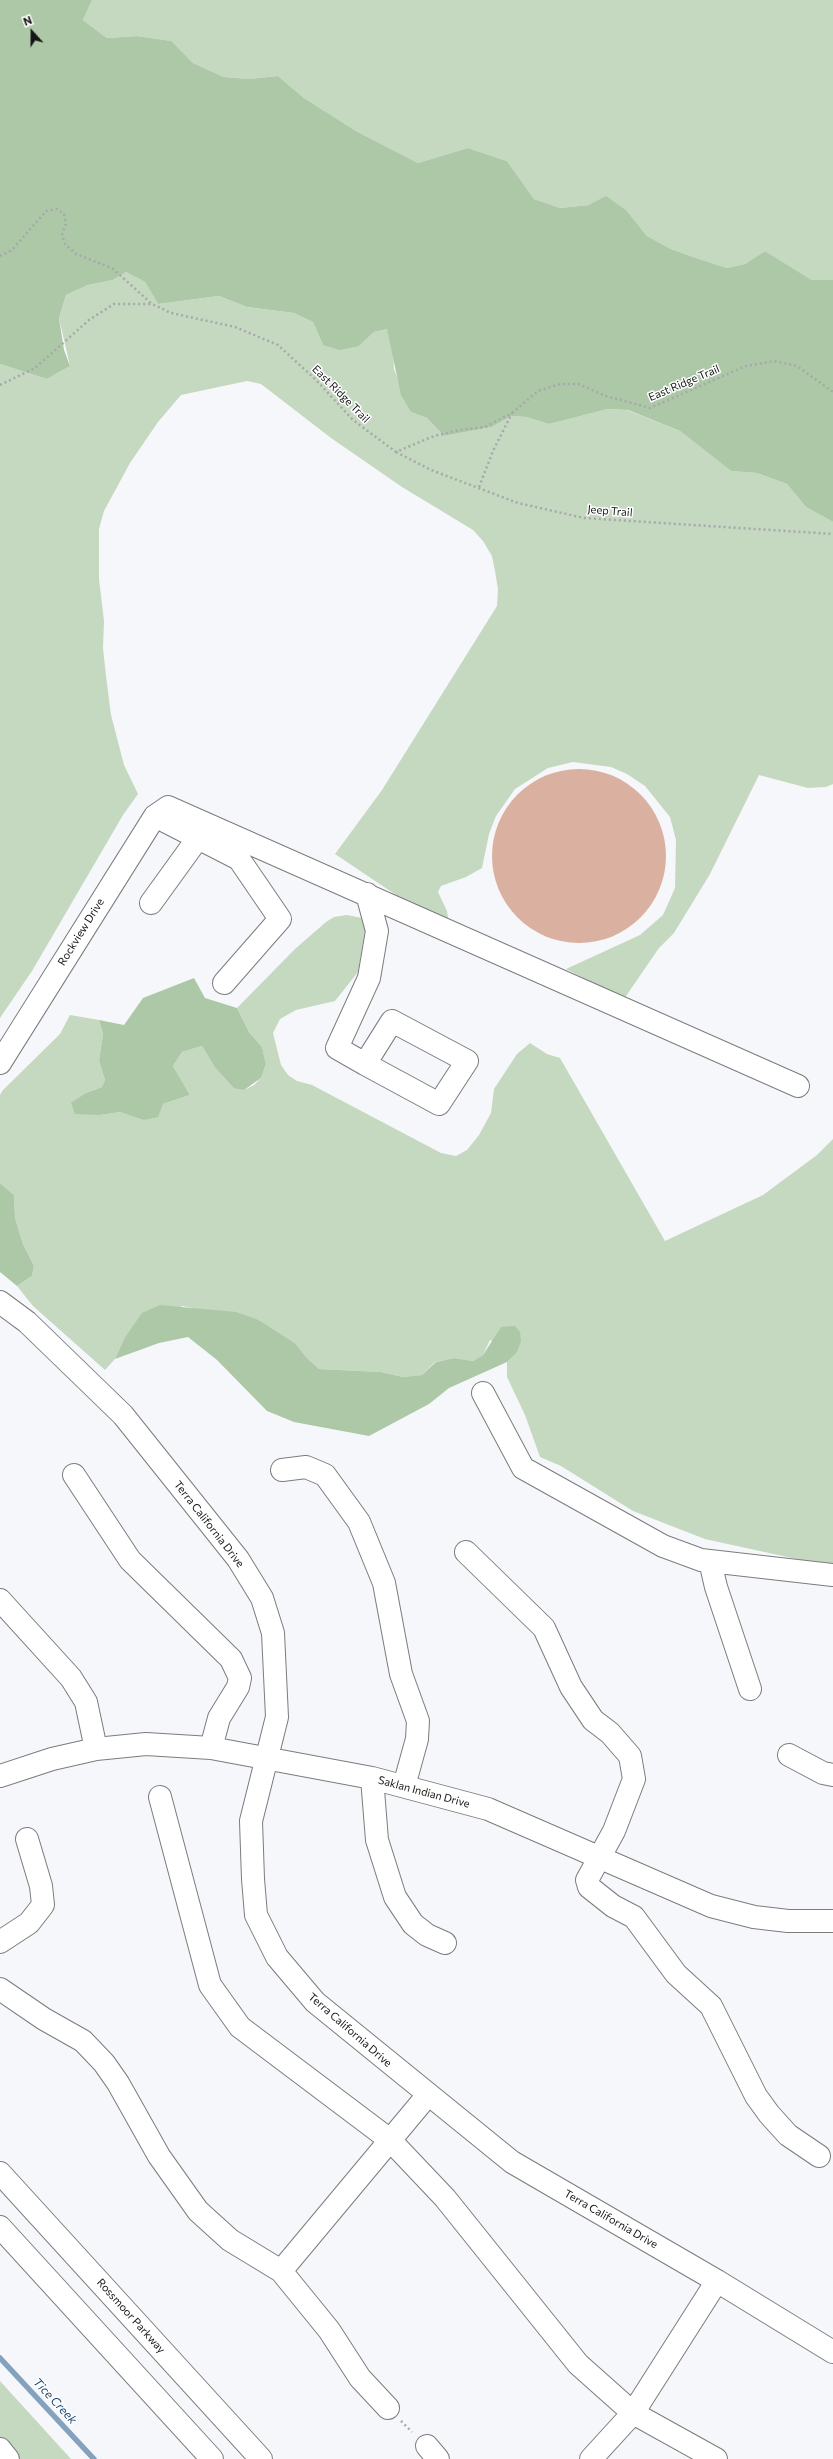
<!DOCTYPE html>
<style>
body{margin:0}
#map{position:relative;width:833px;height:2459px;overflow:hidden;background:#f6f7fa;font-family:Commissioner,sans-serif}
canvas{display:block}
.north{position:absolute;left:12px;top:12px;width:40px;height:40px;-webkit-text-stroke:3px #fff;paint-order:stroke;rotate:339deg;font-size:11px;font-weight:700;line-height:16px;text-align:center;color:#141515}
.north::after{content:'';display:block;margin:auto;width:14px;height:18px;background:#141515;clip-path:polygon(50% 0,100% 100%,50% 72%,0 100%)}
</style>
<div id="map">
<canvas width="833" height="2459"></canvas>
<div class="north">N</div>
</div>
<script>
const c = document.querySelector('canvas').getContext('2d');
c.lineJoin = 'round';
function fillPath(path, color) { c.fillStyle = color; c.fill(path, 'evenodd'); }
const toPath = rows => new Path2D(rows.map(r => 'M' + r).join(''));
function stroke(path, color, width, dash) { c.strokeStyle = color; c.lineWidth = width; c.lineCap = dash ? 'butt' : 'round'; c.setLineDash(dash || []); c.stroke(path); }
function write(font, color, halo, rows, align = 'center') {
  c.font = font + ' Commissioner,sans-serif'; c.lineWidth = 3; c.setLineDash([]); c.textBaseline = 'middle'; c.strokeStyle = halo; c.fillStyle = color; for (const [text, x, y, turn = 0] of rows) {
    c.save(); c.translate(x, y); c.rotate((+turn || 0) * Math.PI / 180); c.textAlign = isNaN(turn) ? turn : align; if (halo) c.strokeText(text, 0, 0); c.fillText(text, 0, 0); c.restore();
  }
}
fillPath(toPath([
 [92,0,833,0,833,280,812,280,765,251,745,264,727,268,696,258,671,249,647,236,627,211,589,205,560,208,534,199,507,161,468,148,418,163,356,131,304,98,278,76,249,79,224,77,193,63,170,41,137,36,107,38,83,20],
 [126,272,145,282,158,304,219,296,247,307,294,313,313,322,323,345,359,346,374,332,387,329,393,348,394,369,411,412,427,418,444,436,492,427,511,416,526,417,549,424,608,409,627,410,680,431,731,471,757,473,787,484,806,507,833,522,833,784,826,787,808,788,759,775,710,874,674,933,659,948,624,999,566,969,640,935,663,915,675,888,676,840,670,817,645,786,627,774,611,767,573,762,548,768,515,789,496,816,489,834,482,868,466,877,441,886,438,892,447,911,448,918,444,922,399,897,335,854,382,790,497,606,498,589,495,571,492,556,483,541,473,530,402,487,331,438,261,384,247,381,181,395,158,422,130,463,104,511,99,529,99,579,104,621,103,648,106,676,111,715,124,765,138,794,123,815,32,971,0,1018,0,364,47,379,70,366,59,318,66,295,88,285,113,280],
 [347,915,367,919,358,972,335,1001,296,1010,280,1019,273,1033,281,1065,288,1075,297,1081,312,1085,441,1153,456,1156,467,1150,479,1135,491,1113,494,1089,517,1054,530,1043,547,1054,560,1058,665,1241,763,1195,817,1155,833,1139,833,1567,705,1539,633,1511,561,1466,540,1457,525,1415,507,1377,507,1362,516,1352,490,1340,483,1355,473,1361,454,1358,435,1362,422,1375,403,1377,381,1372,319,1369,307,1358,295,1343,259,1320,182,1306,124,1339,115,1359,105,1370,33,1306,17,1286,32,1276,34,1266,23,1244,15,1218,14,1195,0,1183,0,1095,3,1090,60,1034,70,1015,99,1020,103,1034,99,1061,105,1080,102,1087,86,1093,100,1115,120,1112,143,1120,163,1104,190,1095,173,1066,182,1052,202,1046,214,1066,244,1090,254,1085,261,1078,266,1064,262,1047,249,1032,237,1008,295,949,326,922,334,917],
 [0,2381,71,2459,0,2459]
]), '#c5d8c0');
fillPath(toPath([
 [0,0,92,0,83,20,107,38,137,36,171,41,193,63,224,77,249,79,278,76,304,98,356,131,418,163,468,148,507,161,534,199,560,208,589,205,606,196,627,211,647,236,671,249,696,258,727,268,745,264,765,251,812,280,833,280,833,522,806,507,787,484,757,473,731,471,680,431,628,410,608,409,549,424,526,417,511,416,492,427,444,436,427,418,411,412,401,395,387,329,374,332,359,346,340,350,323,345,313,322,294,313,247,307,219,296,158,304,145,282,126,272,113,280,88,285,66,295,59,318,64,350,70,366,47,379,0,364],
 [194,978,205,998,237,1008,249,1032,262,1047,266,1064,261,1078,244,1090,234,1088,214,1066,202,1046,182,1052,173,1066,190,1095,163,1104,158,1117,143,1120,120,1112,100,1115,75,1114,71,1103,86,1093,102,1087,105,1080,99,1061,103,1034,99,1020,124,1025,143,998],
 [0,1183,14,1195,15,1218,23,1244,34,1266,32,1276,17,1286,0,1272],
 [160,1305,236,1312,259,1320,295,1343,307,1358,319,1369,381,1372,403,1377,422,1375,436,1362,454,1358,473,1361,483,1355,501,1327,515,1326,520,1332,521,1341,517,1352,507,1362,449,1388,429,1404,369,1436,294,1422,267,1411,217,1360,188,1337,159,1343,115,1359,124,1339,142,1313]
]), '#adc8a7');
stroke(toPath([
 [0,2358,94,2459]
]), '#84a1be', 5.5);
fillPath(toPath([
 '492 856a87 87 0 1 1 174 0a87 87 0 1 1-174 0Z'
]), '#dab1a0');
const minor = toPath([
 [155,816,239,859,280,919,224,983],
 [151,903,198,838],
 [0,1063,155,816,168,807,798,1086],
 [365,1064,392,1021,467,1061,439,1104,365,1064,337,1048,369,978,377,931,367,894],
 [0,1302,27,1322,123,1415,238,1559,262,1598,273,1633,277,1717,251,1821,253,1879,256,1915,277,1957,315,2002,512,2162,717,2281,833,2352],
 [483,1393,523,1468,663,1546,701,1560,833,1575],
 [282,1470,306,1467,325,1475,359,1522,384,1583,401,1674,418,1721,417,1739,404,1786],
 [74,1475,130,1560,231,1659,240,1678,238,1687,219,1718,211,1748],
 [466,1552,544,1628,571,1687,593,1720,610,1733,630,1756,634,1779,614,1831,587,1880,589,1887,613,1906,634,1917,676,1974,711,2006,756,2096,769,2114,788,2135,819,2156],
 [710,1561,716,1587,750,1689],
 [0,1600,71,1678,86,1702,96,1749],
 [789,1755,823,1773,833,1775],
 [0,1776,52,1759,96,1749,146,1744,211,1748,372,1778,488,1809,711,1906,754,1917,788,1921,833,1921],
 [372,1778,377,1840,395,1897,413,1924,427,1935,445,1943],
 [160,1797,210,1985,240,2027,390,2140,445,2198,578,2364,633,2413,716,2459],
 [0,1942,29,1923,43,1905,41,1886,27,1839],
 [0,1989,44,2019,83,2041,104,2063,118,2083,159,2156,198,2211,230,2240,281,2271,329,2330,360,2378,388,2408],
 [0,2173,261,2459],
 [0,2227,212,2459],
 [281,2271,427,2096],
 [427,2446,438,2459],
 [0,2449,8,2459],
 [591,2459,633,2413,717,2281]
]);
stroke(minor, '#7b7c7e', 24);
stroke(toPath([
 [0,256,12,250,46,211,57,209,64,214,66,223,62,235,65,244,76,254,112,268,152,304,171,313,235,327,278,345,316,380,353,420,396,452,434,436,460,430,485,427,512,413,538,391,560,384,578,384,606,396,650,408,746,366,774,361,797,366,833,392],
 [0,385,35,368,89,320,114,304,152,304],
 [396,452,431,470,518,503,584,518,833,534],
 [479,487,493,451,512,413],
 [401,2421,412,2432]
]), '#a7a8aa', 2.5, [2, 3]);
stroke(minor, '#fff', 22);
write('11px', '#141515', '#fff', [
 ["East Ridge Trail",684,383,-23],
 ["East Ridge Trail",341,394,45],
 ["Jeep Trail",610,511,5],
 ["Rockview Drive",81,932,-58],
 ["Terra California Drive",209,1524,52],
 ["Saklan Indian Drive",424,1792,15],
 ["Terra California Drive",350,2030,41],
 ["Terra California Drive",611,2219,30],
 ["Rossmoor Parkway",131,2316,48]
]);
write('italic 12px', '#1b466e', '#fff', [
 ["Tice Creek",55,2401,47]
]);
</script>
